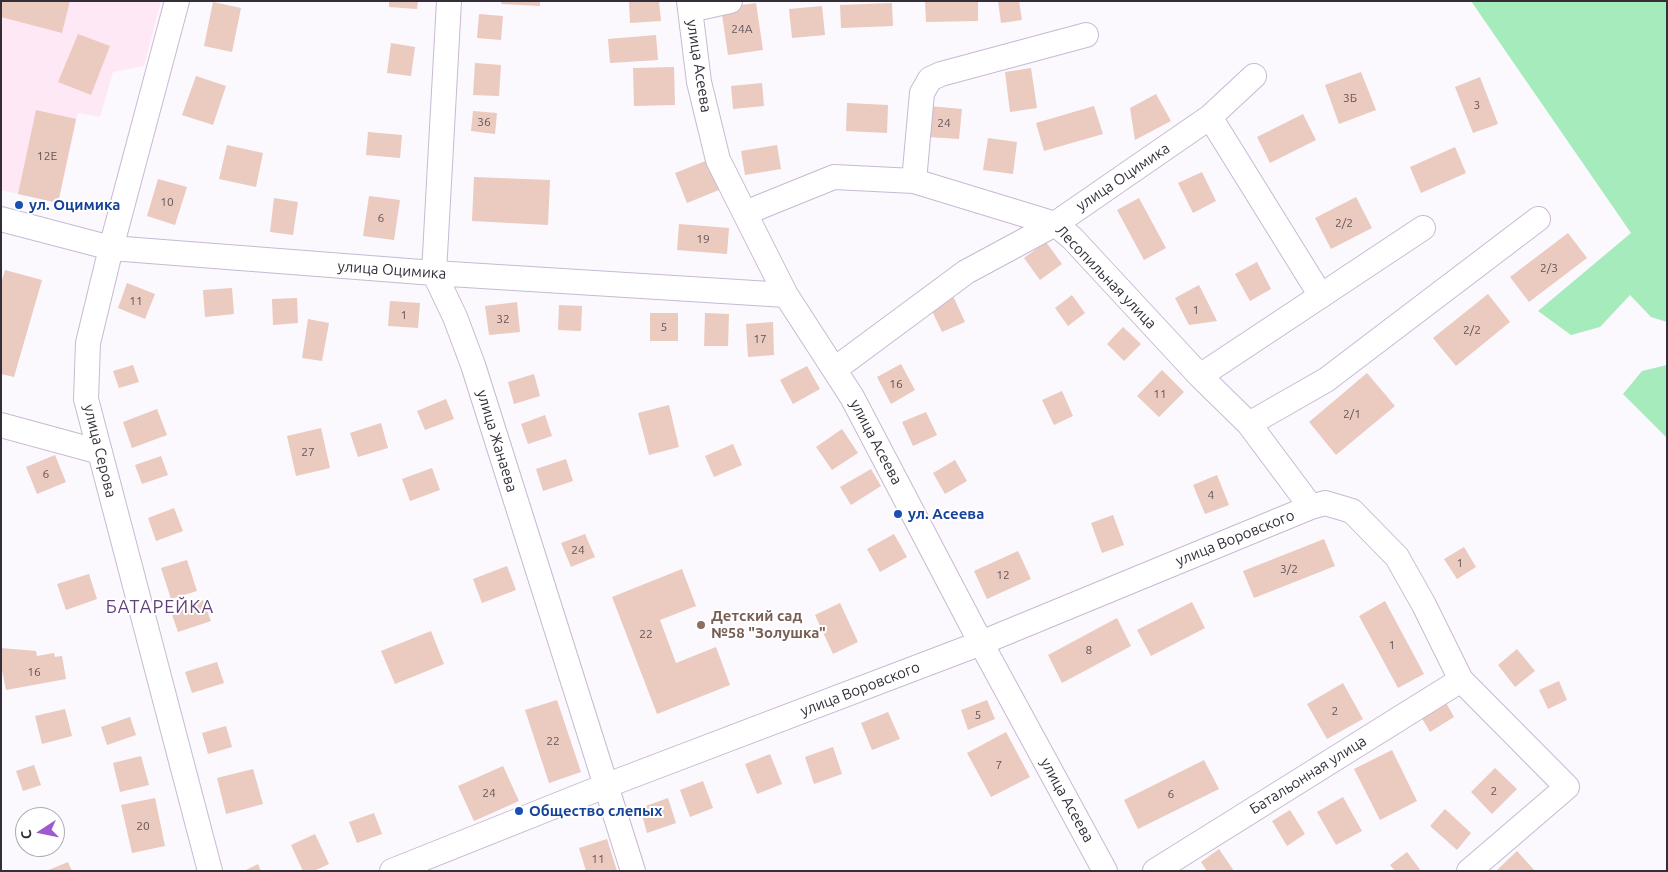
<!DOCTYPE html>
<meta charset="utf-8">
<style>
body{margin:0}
#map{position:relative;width:1668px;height:872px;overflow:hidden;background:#fbf8fe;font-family:Ubuntu,sans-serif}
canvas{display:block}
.frame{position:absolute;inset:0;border:2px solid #342e39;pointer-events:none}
.north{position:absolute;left:15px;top:807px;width:50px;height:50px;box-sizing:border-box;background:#fff;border:1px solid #aeabb0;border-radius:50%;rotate:259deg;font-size:14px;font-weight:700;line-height:20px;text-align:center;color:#342e39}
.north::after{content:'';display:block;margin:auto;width:18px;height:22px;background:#9e5bd1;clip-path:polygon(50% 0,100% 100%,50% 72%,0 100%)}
</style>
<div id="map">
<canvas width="1668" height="872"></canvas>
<div class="frame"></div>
<div class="north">С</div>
</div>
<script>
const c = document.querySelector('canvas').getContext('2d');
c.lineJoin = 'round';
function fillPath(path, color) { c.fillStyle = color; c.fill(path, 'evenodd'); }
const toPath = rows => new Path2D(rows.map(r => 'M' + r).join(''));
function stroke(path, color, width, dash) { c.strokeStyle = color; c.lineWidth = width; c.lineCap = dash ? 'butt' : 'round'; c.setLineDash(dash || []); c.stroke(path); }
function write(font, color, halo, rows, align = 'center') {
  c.font = font + ' Ubuntu,sans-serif'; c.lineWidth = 4; c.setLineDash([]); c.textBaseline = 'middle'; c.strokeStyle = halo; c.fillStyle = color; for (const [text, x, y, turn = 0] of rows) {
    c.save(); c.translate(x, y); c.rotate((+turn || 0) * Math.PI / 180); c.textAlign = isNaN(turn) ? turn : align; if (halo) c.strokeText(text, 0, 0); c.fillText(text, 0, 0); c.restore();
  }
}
fillPath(toPath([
 [1,1,161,1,144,66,113,72,100,117,78,113,58,203,1,190]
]), '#ffe8f6');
fillPath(toPath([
 [1471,1,1667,2,1667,322,1651,317,1630,295,1600,327,1571,335,1538,311,1631,233],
 [1667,365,1667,438,1623,394,1642,371]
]), '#a5ebbb');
fillPath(toPath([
 [1,1,70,1,62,33,1,17],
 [389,1,418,1,417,9,389,7],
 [502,1,540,1,540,6,501,4],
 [641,1,659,1,661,21,630,23,629,2],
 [925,1,978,1,978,21,926,22],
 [998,1,1019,1,1022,20,1001,23],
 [213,2,241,8,232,52,204,46],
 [756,3,763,50,728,55,721,8],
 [892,3,893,26,841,28,840,5],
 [822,6,825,35,792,38,789,9],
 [479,14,503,16,501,40,477,38],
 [78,34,110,46,91,95,58,82],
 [656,35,658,60,610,63,608,39],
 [391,43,415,47,411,76,387,73],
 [475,63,501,65,499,96,473,95],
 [674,67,675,105,634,106,633,68],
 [1031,68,1037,108,1010,112,1005,72],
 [1361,72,1376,110,1339,124,1325,85],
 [196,76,226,86,213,125,182,115],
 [1480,77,1498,124,1473,133,1455,87],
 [762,83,764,106,733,109,731,86],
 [1156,94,1171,121,1135,140,1130,108],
 [847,103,888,105,887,133,846,131],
 [929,106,962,109,959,139,927,137],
 [1094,106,1103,134,1044,151,1036,123],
 [36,110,76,119,58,203,18,194],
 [473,111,497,113,495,134,471,131],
 [1303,114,1316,140,1270,163,1257,137],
 [368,132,402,135,400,158,366,155],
 [988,138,1017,142,1013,174,983,170],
 [227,145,263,153,256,187,219,179],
 [777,145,781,169,745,175,741,151],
 [1455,147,1466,173,1421,193,1410,167],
 [708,160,719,190,687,203,675,173],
 [1202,172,1216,201,1193,213,1178,183],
 [474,177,550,180,548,225,472,221],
 [158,179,187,187,175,225,147,216],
 [369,196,400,200,394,240,363,236],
 [1356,197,1372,228,1331,249,1315,218],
 [274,198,298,202,293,235,270,232],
 [1139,198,1166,248,1144,260,1117,210],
 [679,224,729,228,727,254,677,250],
 [1568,233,1587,258,1529,302,1510,277],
 [1046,242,1062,264,1040,280,1024,258],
 [1257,262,1271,289,1250,301,1235,274],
 [5,270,42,280,14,377,1,374,1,284],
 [127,283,155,294,145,319,118,308],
 [1199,285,1217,321,1189,325,1175,298],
 [232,288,234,314,205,317,203,290],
 [1488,294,1510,322,1456,366,1433,338],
 [1072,295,1085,313,1068,326,1055,308],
 [953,296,965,322,942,332,930,307],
 [297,298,298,323,273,325,272,299],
 [390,301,420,303,418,328,388,326],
 [517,302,520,332,489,335,485,306],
 [559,305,582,306,581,331,558,330],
 [650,313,678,313,678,341,650,341],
 [705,313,729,314,728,346,704,346],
 [308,319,329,323,322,361,302,358],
 [773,322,774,355,748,357,746,324],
 [1123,327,1141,344,1124,361,1107,344],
 [901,364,915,390,891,404,877,377],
 [133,365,139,382,119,388,113,371],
 [807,366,820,389,793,404,780,380],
 [1162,370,1184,392,1159,417,1137,396],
 [1367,373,1395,406,1336,455,1309,422],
 [534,374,540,396,514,404,508,382],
 [1062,391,1073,416,1054,425,1042,400],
 [446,399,454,419,425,430,417,411],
 [669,405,679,447,649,455,638,413],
 [157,409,167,435,132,448,123,422],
 [926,412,937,435,913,446,902,422],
 [545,415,552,436,528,444,521,424],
 [381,423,388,448,358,457,350,433],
 [321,428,330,468,296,476,287,436],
 [842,429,858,453,832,470,816,447],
 [733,444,742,465,714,477,705,456],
 [55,455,66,482,37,494,26,467],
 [161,456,168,475,142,484,135,465],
 [566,459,573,481,543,491,536,469],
 [955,460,967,481,945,494,933,473],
 [432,468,440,490,410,501,402,479],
 [871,469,881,486,851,505,840,487],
 [1217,475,1229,505,1205,514,1193,485],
 [174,508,183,531,156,541,148,518],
 [1113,515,1124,545,1102,553,1091,523],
 [585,534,595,557,571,567,561,543],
 [894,534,907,557,880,572,867,549],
 [1324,539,1335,566,1254,598,1243,571],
 [1464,547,1476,567,1457,579,1444,559],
 [1018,551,1031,579,987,599,974,571],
 [187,560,197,591,171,599,161,568],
 [507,566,516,590,482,603,473,579],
 [682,569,696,606,660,620,676,663,716,647,730,685,657,714,612,597],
 [89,574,97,599,66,610,57,584],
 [203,600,211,621,178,632,171,612],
 [1385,601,1424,674,1398,688,1359,616],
 [1192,602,1205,628,1151,656,1137,630],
 [840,603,858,642,833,654,815,615],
 [1117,618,1131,646,1062,683,1048,655],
 [431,631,444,664,395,684,381,651],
 [1,648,36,651,37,656,54,653,55,657,62,656,66,679,6,690,1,665],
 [1517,649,1535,671,1515,687,1498,665],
 [217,662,224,683,192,693,185,672],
 [1559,681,1567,700,1548,709,1539,690],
 [1343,683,1363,719,1327,739,1307,704],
 [557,700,581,772,549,783,525,710],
 [987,700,995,719,968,730,961,710],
 [1445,701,1454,717,1430,732,1420,715],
 [65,709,72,736,42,744,35,716],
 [888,712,900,739,872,750,861,723],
 [130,717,136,735,107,745,101,727],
 [226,726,232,747,208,754,202,733],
 [1006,732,1030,777,991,797,967,753],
 [833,747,842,774,814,784,805,757],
 [1392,750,1417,801,1380,820,1354,769],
 [770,754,782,784,757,794,745,764],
 [141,756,149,785,120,792,113,763],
 [1204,760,1219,789,1138,829,1124,800],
 [34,765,41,785,23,791,16,771],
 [503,766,519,801,474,821,458,786],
 [1495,768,1517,789,1492,814,1471,792],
 [253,769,263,804,226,814,217,778],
 [703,781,713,808,690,817,680,790],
 [1343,797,1362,831,1336,845,1317,812],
 [155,798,165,846,132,853,121,805],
 [668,798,676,823,647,833,640,808],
 [1445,809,1471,833,1457,850,1430,826],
 [1290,810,1305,834,1287,846,1272,821],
 [374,813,382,834,357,843,349,822],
 [315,834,329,864,314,871,303,871,291,845],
 [607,839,617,871,586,871,579,848],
 [1219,849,1234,871,1207,871,1201,862],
 [1517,851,1535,871,1496,871],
 [1407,852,1421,871,1395,871,1390,865],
 [68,862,72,871,46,871],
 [258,864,261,871,244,871]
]), '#ebcabf');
const minor = toPath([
 [177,1,111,248,88,343,86,399,210,871],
 [449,1,434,273,455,317,473,365,633,871],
 [689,1,699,82,718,160,786,295,852,397,981,643,1105,871],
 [690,10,730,1],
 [1210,117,1321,296],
 [914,181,922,93,930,79,941,74,1086,35],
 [745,213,834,177,914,181,1055,224,1072,238,1200,376,1249,424,1311,507],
 [1,219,111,248,434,273,786,295],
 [835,369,966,272,1055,224,1210,117,1254,76],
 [1200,376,1423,228],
 [1249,424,1326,380,1538,219],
 [1,425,100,452],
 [392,871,605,786,981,643,1311,507,1325,503,1352,511,1397,557,1424,605,1461,680,1567,787,1469,871],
 [1155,871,1461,680]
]);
stroke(minor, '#c8b9d3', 26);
stroke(minor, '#fff', 24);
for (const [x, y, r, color] of [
 [19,205,5,"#1a4fb4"],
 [898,514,5,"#1a4fb4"],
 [701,625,5,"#8d6e63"],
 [519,811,5,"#1a4fb4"]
]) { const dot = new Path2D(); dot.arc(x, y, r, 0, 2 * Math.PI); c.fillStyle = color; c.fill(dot); stroke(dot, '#fff', 2); }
write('12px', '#62555a', null, [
 ["24А",742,29],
 ["3Б",1350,98],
 ["3",1477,105],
 ["36",484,122],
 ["24",944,123],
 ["12Е",47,156],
 ["10",167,202],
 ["6",381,218],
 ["2/2",1344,223],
 ["19",703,239],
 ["2/3",1549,268],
 ["11",136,301],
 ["1",1196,310],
 ["1",404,315],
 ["32",503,319],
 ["5",664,327],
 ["2/2",1472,330],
 ["17",760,339],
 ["16",896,384],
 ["11",1160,394],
 ["2/1",1352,414],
 ["27",308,452],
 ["6",46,474],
 ["4",1211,495],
 ["24",578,550],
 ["1",1460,563],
 ["3/2",1289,569],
 ["12",1003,575],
 ["22",646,634],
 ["1",1392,645],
 ["8",1089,650],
 ["16",34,672],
 ["2",1335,711],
 ["5",978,715],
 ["22",553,741],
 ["7",999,765],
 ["2",1494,791],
 ["24",489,793],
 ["6",1171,794],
 ["20",143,826],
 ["11",598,859]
]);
write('15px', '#342e39', '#fff', [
 ["улица Асеева",699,66,81],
 ["улица Оцимика",1123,177,-34],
 ["улица Оцимика",392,270,4],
 ["Лесопильная улица",1106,277,46],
 ["улица Жанаева",497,441,73],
 ["улица Асеева",876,442,62],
 ["улица Серова",100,451,76],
 ["улица Воровского",1235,538,-22],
 ["улица Воровского",860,689,-21],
 ["Батальонная улица",1308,775,-32],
 ["улица Асеева",1067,800,61]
]);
write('bold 15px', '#164399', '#fff', [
 ["ул. Оцимика",29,205],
 ["ул. Асеева",908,514],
 ["Общество слепых",529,811]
], 'left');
write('bold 15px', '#785e54', '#fff', [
 ["Детский сад",711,616],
 ["№58 \"Золушка\"",711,633]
], 'left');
c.letterSpacing = '1px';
write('18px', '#61417c', '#fff', [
 ["БАТАРЕЙКА",160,607]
]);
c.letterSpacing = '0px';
</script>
